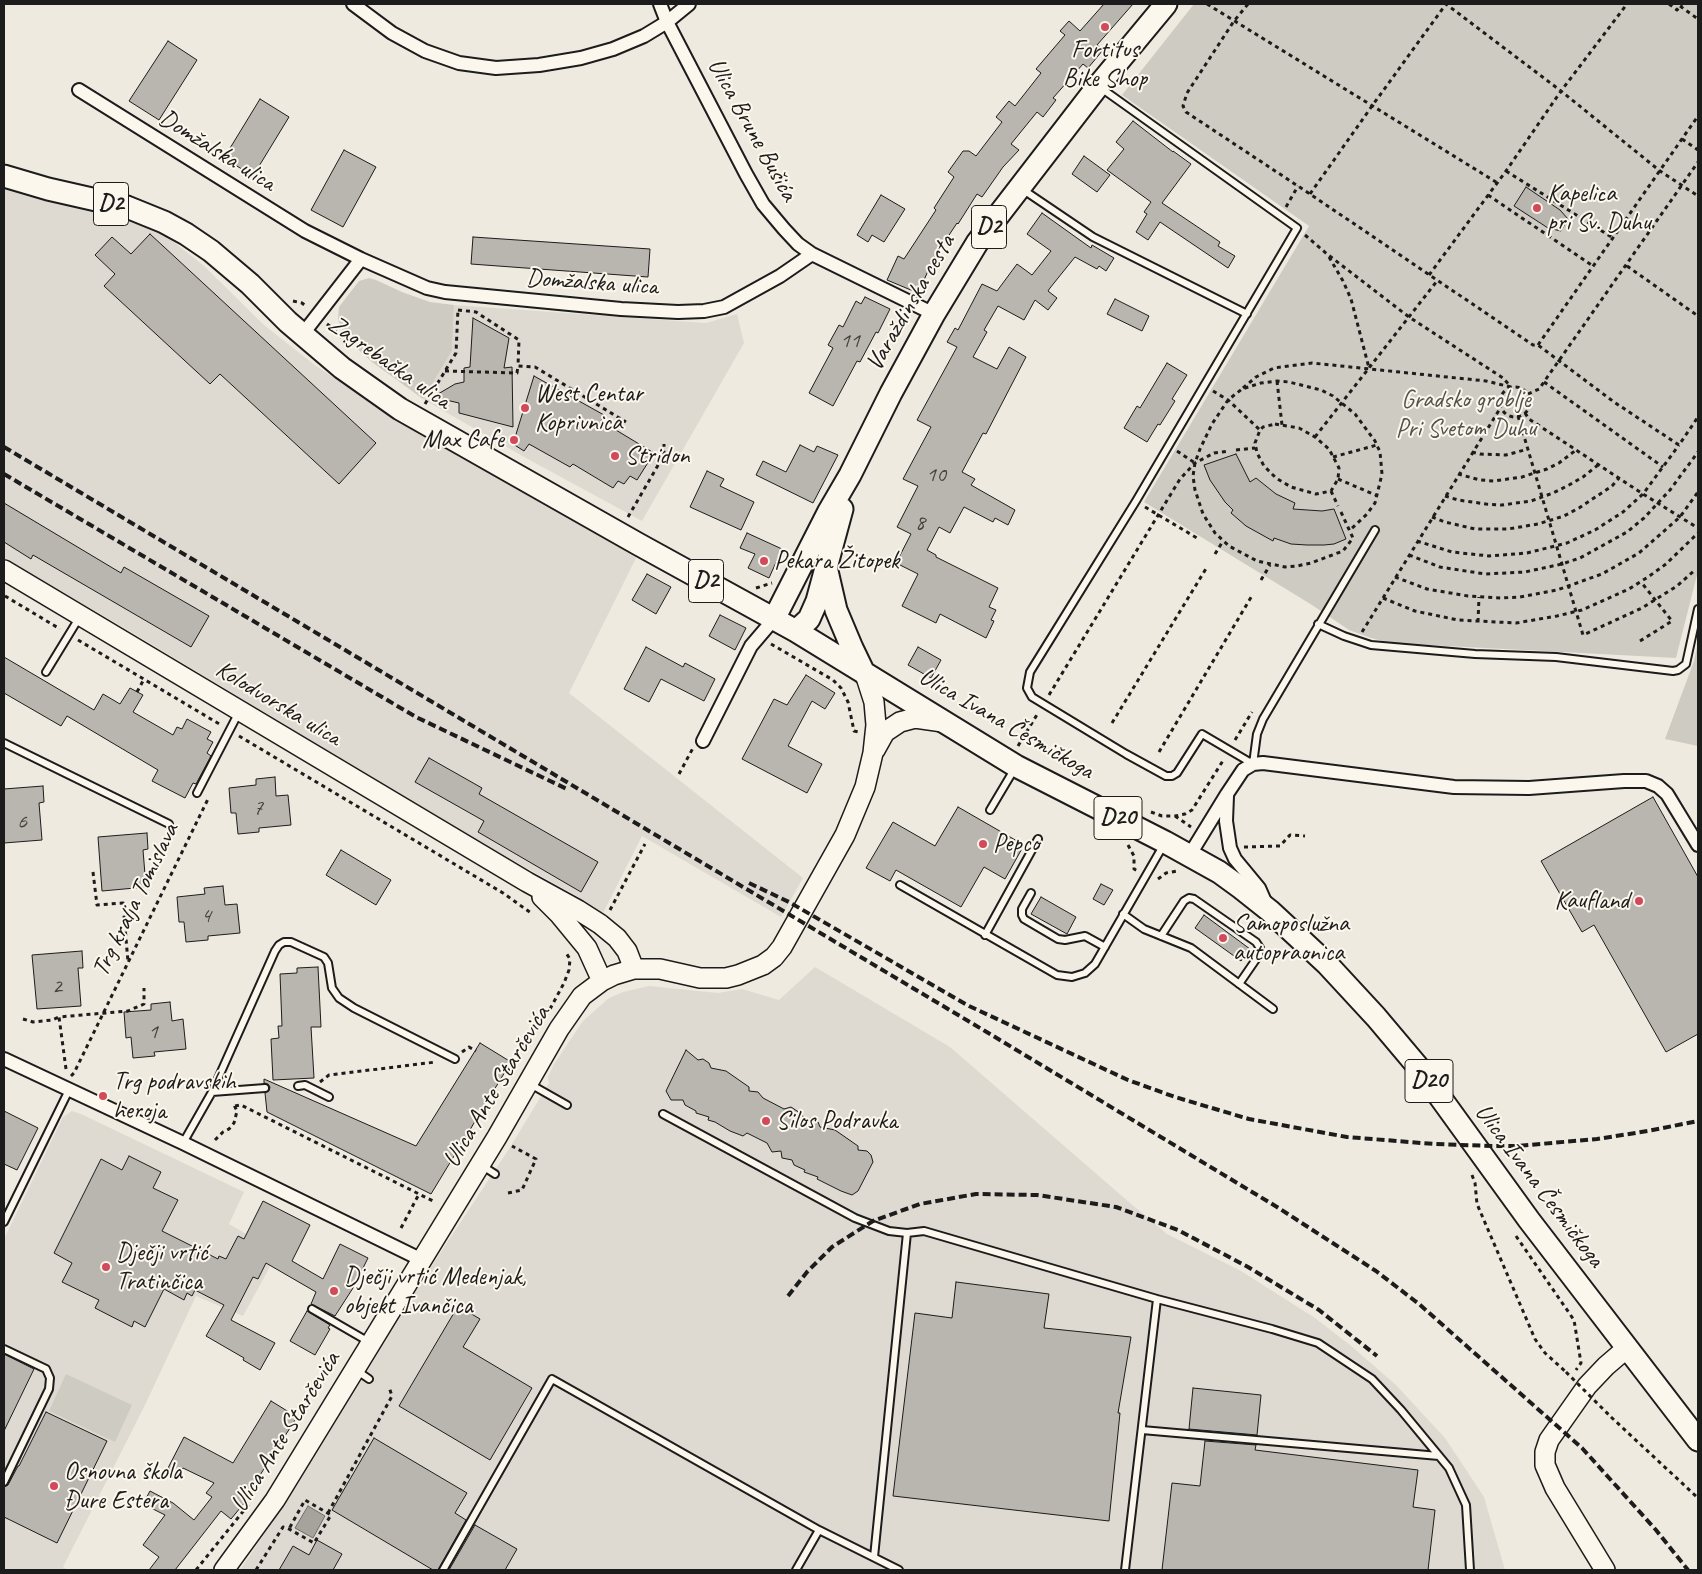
<!DOCTYPE html>
<meta charset="utf-8">
<style>
body{margin:0}
#map{position:relative;width:1702px;height:1574px;overflow:hidden;background:#eeeadf;font-family:Caveat,sans-serif}
canvas{display:block}
.frame{position:absolute;inset:0;border:5px solid #1c1c1c;pointer-events:none}
</style>
<div id="map">
<canvas width="1702" height="1574"></canvas>
<div class="frame"></div>
</div>
<script>
const c = document.querySelector('canvas').getContext('2d');
c.lineJoin = 'round';
function fillPath(path, color) { c.fillStyle = color; c.fill(path, 'evenodd'); }
const toPath = rows => new Path2D(rows.map(r => 'M' + r).join(''));
function stroke(path, color, width, dash) { c.strokeStyle = color; c.lineWidth = width; c.lineCap = dash ? 'butt' : 'round'; c.setLineDash(dash || []); c.stroke(path); }
function write(font, color, halo, rows, align = 'center') {
  c.font = font + ' Caveat,sans-serif'; c.lineWidth = 4; c.setLineDash([]); c.textBaseline = 'middle'; c.strokeStyle = halo; c.fillStyle = color; for (const [text, x, y, turn = 0] of rows) {
    c.save(); c.translate(x, y); c.rotate((+turn || 0) * Math.PI / 180); c.textAlign = isNaN(turn) ? turn : align; if (halo) c.strokeText(text, 0, 0); c.fillText(text, 0, 0); c.restore();
  }
}
fillPath(toPath([
 [4,187,39,198,82,205,121,215,161,232,204,266,264,325,316,366,393,416,560,510,636,558,569,693,803,878,781,917,642,836,603,913,575,895,489,847,121,626,4,558],
 [454,305,706,323,737,314,744,343,642,521,526,458,423,399,452,351],
 [815,967,950,1047,1130,1203,1167,1234,1241,1271,1315,1318,1350,1345,1396,1385,1445,1438,1484,1497,1505,1570,240,1570,297,1486,429,1270,509,1149,549,1083,548,1077,554,1064,583,1021,609,998,623,992,649,986,718,993,742,989,779,1000],
 [72,1111,81,1114,244,1192,229,1224,278,1252,243,1316,196,1296,145,1405,63,1567,68,1570,4,1570,4,1239,63,1117]
]), '#dedad1');
fillPath(toPath([
 [1194,4,1698,4,1698,571,1676,658,1390,643,1371,638,1349,630,1312,605,1144,502,1309,226,1122,95],
 [369,278,376,280,402,292,430,302,454,305,452,351,423,399,372,362,351,343,343,332,338,319,339,307,359,281],
 [1698,642,1698,746,1665,739,1694,661],
 [66,1374,132,1405,115,1442,49,1411]
]), '#ceccc2');
const water = toPath([
 [308,1506,325,1516,313,1538,295,1528,308,1506]
]);
fillPath(water, '#a6a39d');
stroke(water, '#6f6d69', 1);
const building = toPath([
 [1104,4,1133,4,1097,45,1103,50,1088,68,1083,64,1053,98,1056,100,1043,117,1037,112,1011,144,1019,150,1003,167,982,197,977,194,958,224,957,223,934,258,918,293,887,280,898,256,904,259,936,210,934,208,954,177,948,172,963,151,969,151,976,156,1002,122,996,117,1009,101,1015,106,1041,73,1036,69,1065,35,1060,31,1069,21,1080,31,1104,4],
 [168,41,197,60,159,120,129,101,168,41],
 [260,99,289,117,253,176,224,158,260,99],
 [1133,121,1173,152,1173,151,1191,164,1162,203,1220,242,1218,246,1235,256,1228,268,1160,222,1148,240,1136,232,1147,214,1144,212,1151,202,1107,170,1124,149,1116,142,1133,121],
 [344,150,376,167,343,227,311,210,344,150],
 [1084,156,1110,175,1097,192,1072,174,1084,156],
 [1526,187,1560,210,1568,219,1561,231,1548,228,1514,206,1526,187],
 [881,195,905,209,884,242,872,235,868,242,857,235,881,195],
 [1042,213,1091,248,1092,245,1114,258,1106,271,1099,266,1097,269,1075,257,1050,288,1048,291,1057,298,1048,310,1035,300,1024,320,998,306,984,330,987,332,973,357,997,369,1009,347,1026,357,986,434,983,433,962,472,975,479,971,485,1015,510,1008,525,995,518,993,522,964,507,950,533,939,527,927,550,936,555,936,557,998,588,989,607,996,610,991,620,994,621,986,638,940,614,936,623,902,606,918,574,896,563,911,534,897,527,918,486,903,479,931,427,917,420,957,347,947,342,955,328,958,330,982,284,997,291,1017,264,1032,275,1051,251,1027,234,1042,213],
 [150,234,376,443,339,484,220,374,210,384,104,286,115,274,95,255,112,237,131,254,150,234],
 [473,237,650,249,648,277,471,264,473,237],
 [865,297,890,309,878,333,876,332,860,362,857,361,833,406,809,393,833,348,828,345,839,325,843,327,856,301,861,304,865,297],
 [1115,299,1149,316,1142,331,1107,314,1115,299],
 [473,318,509,338,504,368,512,367,513,427,459,413,459,403,433,397,455,384,464,382,464,368,470,367,473,318],
 [1167,363,1187,375,1172,399,1175,401,1160,425,1158,424,1147,442,1124,428,1137,406,1140,408,1167,363],
 [534,376,604,415,601,421,654,453,637,480,630,476,624,484,618,481,613,488,573,464,570,467,529,444,524,451,513,444,534,376],
 [800,445,814,452,817,446,838,455,813,503,756,475,763,461,786,472,800,445],
 [1236,454,1250,482,1256,478,1276,494,1295,503,1293,509,1322,511,1334,509,1346,539,1334,544,1324,545,1307,545,1291,544,1274,538,1273,541,1246,526,1231,513,1233,510,1225,502,1210,480,1204,465,1236,454],
 [707,471,724,479,720,486,754,502,741,530,690,507,707,471],
 [4,503,121,573,124,567,209,616,191,647,33,555,31,559,4,542,4,503],
 [747,533,782,549,769,578,748,568,755,554,740,548,747,533],
 [647,574,671,587,656,614,632,600,647,574],
 [720,615,746,628,735,650,709,636,720,615],
 [646,647,683,667,685,663,715,679,704,701,661,679,649,702,624,689,646,647],
 [918,647,941,660,931,678,908,665,918,647],
 [4,657,94,710,103,694,120,704,130,688,143,695,133,712,173,735,177,727,182,729,187,719,211,732,207,739,213,742,207,753,211,756,196,784,193,783,185,798,152,781,158,770,67,716,61,726,4,693,4,657],
 [806,675,835,693,825,709,812,701,788,746,822,764,807,793,742,759,774,699,787,705,806,675],
 [429,758,482,788,479,794,598,862,581,892,478,832,484,821,415,782,429,758],
 [275,777,276,796,288,795,291,825,259,828,259,832,238,834,236,813,231,813,229,788,256,785,256,779,275,777],
 [43,786,44,802,39,803,42,840,4,843,4,789,43,786],
 [1653,797,1698,877,1698,1034,1666,1052,1594,925,1582,932,1541,861,1653,797],
 [958,807,1024,845,1005,879,984,867,961,907,896,870,890,881,866,868,893,822,935,846,958,807],
 [147,833,148,849,143,850,146,887,102,891,98,837,147,833],
 [341,850,391,880,376,905,326,875,341,850],
 [1101,884,1113,890,1104,905,1093,899,1101,884],
 [223,886,225,905,237,904,240,933,208,936,208,940,186,942,184,922,179,922,177,897,205,894,204,888,223,886],
 [1041,897,1076,917,1067,934,1031,914,1041,897],
 [1204,915,1250,949,1241,961,1195,928,1204,915],
 [82,951,83,968,78,968,81,1006,37,1009,32,955,82,951],
 [318,967,321,1027,311,1027,314,1078,273,1080,271,1039,279,1038,278,1026,282,1026,280,974,297,973,297,968,318,967],
 [170,1002,172,1021,183,1019,186,1049,154,1052,155,1056,133,1058,131,1037,126,1038,124,1012,151,1010,151,1004,170,1002],
 [480,1043,511,1062,431,1194,267,1112,265,1093,269,1091,270,1087,268,1084,264,1083,264,1079,416,1146,480,1043],
 [686,1050,698,1060,703,1059,709,1063,711,1068,726,1071,749,1087,749,1091,758,1092,763,1098,784,1109,791,1107,800,1113,806,1120,811,1118,818,1122,820,1127,835,1130,858,1146,858,1150,867,1151,871,1155,873,1162,858,1191,852,1195,841,1191,817,1179,818,1177,804,1172,805,1170,794,1165,792,1160,782,1158,781,1151,772,1152,767,1143,747,1133,743,1136,730,1131,715,1122,708,1120,709,1117,696,1113,696,1111,685,1105,683,1100,671,1100,666,1091,686,1050],
 [4,1111,38,1128,17,1170,4,1164,4,1111],
 [129,1156,161,1172,153,1188,178,1200,162,1231,218,1259,219,1256,226,1259,238,1236,244,1239,263,1201,310,1225,292,1261,323,1279,340,1244,368,1258,353,1288,335,1316,311,1304,316,1292,266,1263,258,1279,253,1277,231,1320,275,1343,260,1370,243,1360,244,1358,206,1336,224,1305,195,1290,192,1296,187,1293,184,1300,164,1289,145,1327,134,1321,132,1327,95,1308,99,1300,62,1282,72,1263,54,1253,101,1159,122,1170,129,1156],
 [956,1282,1049,1294,1044,1328,1131,1337,1118,1413,1120,1413,1109,1521,893,1496,915,1313,952,1318,956,1282],
 [458,1306,480,1319,463,1347,532,1388,490,1460,399,1406,458,1306],
 [307,1311,330,1325,328,1328,330,1329,315,1355,290,1341,307,1311],
 [4,1354,34,1369,4,1431,4,1354],
 [1193,1388,1261,1395,1257,1435,1189,1429,1193,1388],
 [271,1401,297,1417,248,1494,250,1496,231,1519,221,1511,175,1570,149,1570,159,1557,143,1545,165,1515,143,1504,150,1491,173,1503,194,1520,212,1497,206,1493,214,1483,183,1468,179,1474,168,1468,184,1437,233,1463,271,1401],
 [46,1412,107,1441,57,1543,4,1517,4,1487,8,1485,18,1466,19,1466,46,1412],
 [374,1438,467,1493,455,1513,466,1520,438,1570,433,1570,332,1510,374,1438],
 [1205,1441,1256,1445,1255,1450,1418,1470,1413,1507,1435,1510,1428,1570,1162,1570,1172,1483,1200,1486,1205,1441],
 [475,1525,517,1549,505,1570,449,1570,475,1525],
 [317,1540,342,1554,333,1570,279,1570,293,1546,309,1555,317,1540]
]);
fillPath(building, '#b9b6af');
stroke(building, '#1c1c1c', 1);
const lane = toPath([
 [1101,88,1297,228,1136,501,1030,672,1027,688,1032,697,1126,754,1166,776,1172,776,1177,773,1202,734,1253,764,1257,734,1263,719,1375,530],
 [1022,189,1093,237,1247,314],
 [1318,624,1344,636,1371,645,1475,654,1556,657,1673,671,1678,670,1686,664,1698,609],
 [46,672,79,618],
 [4,743,169,824],
 [197,793,239,712],
 [990,810,1015,768],
 [900,885,1057,975,1072,977,1085,973,1095,964,1163,846],
 [1031,893,1022,909,1022,915,1024,919,1058,939,1065,940,1085,936,1105,947],
 [1123,914,1144,929,1191,948,1273,1009],
 [985,935,1038,839],
 [1161,936,1184,901,1189,898,1194,899,1256,942,1260,948,1259,955,1239,984],
 [530,1084,567,1105],
 [298,1086,305,1085,329,1097],
 [212,1092,265,1088],
 [663,1114,855,1218,889,1231,907,1233],
 [183,1143,212,1092,275,951,279,945,284,942,291,942,324,957,328,963,332,988,339,998,354,1008,455,1059],
 [481,1165,495,1174],
 [4,1222,69,1090],
 [312,1309,369,1342],
 [4,1349,46,1369,50,1378,49,1389,4,1482],
 [356,1370,369,1379],
 [1142,1430,1439,1456],
 [874,1557,907,1233,924,1231,1157,1299,1272,1329,1318,1343,1372,1379,1401,1410,1449,1468,1466,1505,1470,1570],
 [443,1570,552,1379,819,1530,899,1570],
 [796,1570,819,1530],
 [1125,1570,1157,1299]
]);
const street = toPath([
 [353,4,392,33,425,51,459,63,496,68,539,65,581,58,613,49,644,36,667,22,689,4],
 [660,4,667,22,746,174,763,204,784,229,798,244,812,254,934,314],
 [79,90,305,231,361,259,427,288,445,292,621,309,678,312,704,311,724,307,780,276,812,254],
 [302,335,361,259],
 [703,741,751,646,774,619],
 [1227,796,1226,821,1230,848,1235,859,1259,888,1266,904],
 [1189,856,1227,794,1243,770,1253,764,1263,763,1454,787,1529,788,1624,781,1646,781,1658,786,1667,794,1698,845],
 [4,1059,183,1143,422,1260]
]);
const secondary = toPath([
 [4,570,527,882,578,910,600,924,617,938,627,951,634,969],
 [875,750,885,732,900,722,915,718,943,722],
 [542,897,559,914,587,948,602,981],
 [224,1570,275,1500,497,1137,559,1029,582,996,602,981,614,975,634,969,660,969,700,978,726,978,738,975,763,965,774,957,782,947,845,835,865,787,873,753,876,725,874,702,865,674],
 [1605,1570,1555,1488,1545,1465,1545,1452,1549,1440,1587,1386,1606,1366,1627,1348]
]);
const primary = toPath([
 [4,176,48,189,127,207,164,222,186,234,211,251,250,284,288,322,342,368,400,409,638,544,796,631,1016,766,1165,842,1219,872,1241,888,1270,911,1327,964,1376,1017,1419,1068,1529,1220,1698,1440],
 [827,571,836,610,852,648,864,673],
 [774,619,829,511,850,475,891,393,934,314,977,243,1098,86,1166,4],
 [796,631,809,619,817,601,842,509]
]);
stroke(lane, '#1c1c1c', 10);
stroke(street, '#1c1c1c', 16);
stroke(secondary, '#1c1c1c', 22);
stroke(primary, '#1c1c1c', 25);
stroke(toPath([
 [1207,4,1496,182],
 [1248,4,1234,21,1187,93,1183,106,1186,112,1310,194,1533,345,1538,345,1614,402,1679,445,1698,417],
 [1669,4,1677,10,1682,4],
 [1680,6,1698,19],
 [1682,139,1698,150],
 [1506,171,1613,238],
 [1310,194,1372,106,1446,4,1561,91,1660,171,1698,196],
 [1488,195,1593,266],
 [1286,207,1298,186],
 [1305,235,1327,254,1409,317,1503,378,1511,387],
 [1329,257,1343,281,1351,299,1369,368],
 [1627,266,1698,316],
 [1429,275,1506,171,1561,91,1627,4],
 [293,301,302,303,307,307],
 [458,310,476,312,519,340,518,366,535,367,626,422],
 [327,324,338,333,350,348],
 [1538,345,1698,116],
 [445,371,517,373,518,366],
 [1277,381,1282,425],
 [1544,382,1663,467],
 '1500 402a15 15 0 1 1 30 0a15 15 0 1 1-30 0Z',
 [1243,388,1256,377,1274,368,1312,363,1486,381,1511,387],
 [1213,391,1228,400,1260,430],
 [1528,394,1539,389,1698,162],
 [587,398,594,385],
 [425,404,456,353,458,309],
 [1525,413,1529,419,1643,494,1698,528],
 [1518,416,1583,635,1642,608,1677,586,1695,570],
 [1275,424,1299,428,1315,437,1329,449,1339,468,1338,479,1331,491,1316,494,1291,487,1276,478,1264,466,1257,453,1255,443,1260,430,1263,427,1275,424],
 [1315,437,1437,281],
 [1236,450,1255,448],
 [1177,451,1195,463],
 [1472,452,1480,454,1506,455,1528,449],
 [1333,457,1377,445],
 [1458,474,1480,480,1494,481,1522,477,1547,469,1559,463,1576,450],
 [1338,479,1378,496],
 [1331,491,1338,506],
 [1445,496,1458,500,1486,504,1502,505,1531,501,1553,493,1569,485,1583,477,1598,465],
 [1145,507,1197,538],
 [1341,512,1353,538,1343,551,1311,563,1297,566,1285,567,1257,561,1229,546,1215,533,1203,514,1195,490,1193,476,1195,463,1200,449,1212,424,1228,400,1242,389,1261,383,1277,381,1289,382,1321,390,1333,396,1355,414,1375,441,1380,452,1382,474,1375,503,1367,514,1350,530],
 [628,517,664,455,664,444],
 [1432,517,1445,522,1475,529,1508,529,1538,524,1564,516,1579,508,1612,486,1619,478],
 [1417,541,1452,552,1489,556,1527,553,1567,543,1595,530,1623,512,1643,494,1679,445],
 [1215,554,1223,541],
 [1409,555,1440,567,1485,574,1525,572,1562,564,1580,558,1627,532,1644,518,1670,490,1698,452],
 [1395,577,1427,589,1468,596,1501,598,1520,597,1557,590,1602,574,1639,553,1680,517,1698,492],
 [1261,580,1270,565],
 [756,588,772,583],
 [5,596,60,629],
 [1383,598,1415,611,1458,620,1516,623,1557,616,1582,610,1629,589,1648,577,1666,564,1698,533],
 [1478,622,1479,597],
 [1362,632,1501,407],
 [78,640,221,725],
 [1640,641,1672,621,1641,582],
 [771,644,833,680,841,688,848,702,854,731,859,732],
 [137,692,144,679],
 [1049,695,1180,479,1195,463,1214,453,1229,451],
 [1112,723,1207,567],
 [239,736,503,893,531,913],
 [1235,740,1252,712],
 [1018,746,1038,713],
 [1159,752,1253,594],
 [679,774,693,748],
 [1151,812,1162,816,1175,816,1185,814,1192,810,1224,759],
 [1175,816,1191,827],
 [1128,845,1134,856,1134,869,1138,871],
 [1244,847,1280,846,1290,835,1305,836],
 [93,872,97,905,123,903,128,962],
 [1158,879,1166,873,1177,871],
 [610,910,645,844],
 [550,1009,564,983,569,970,570,959,566,953],
 [23,1019,33,1022,52,1020,59,1017],
 [462,1052,469,1047,476,1051],
 [66,1069,59,1017,128,1011,144,1004,144,988],
 [507,1069,514,1074],
 [71,1076,74,1073,208,799],
 [320,1082,329,1075,436,1062],
 [235,1106,241,1105,435,1202],
 [215,1140,223,1132,229,1129,234,1123,237,1111,234,1105],
 [1472,1175,1475,1183,1477,1204,1535,1339,1545,1353,1566,1372],
 [508,1193,522,1190,536,1159,512,1146],
 [401,1228,419,1194],
 [1516,1236,1574,1320,1581,1363,1576,1370],
 [1611,1417,1698,1498],
 [328,1513,392,1396,389,1387],
 [196,1570,249,1504],
 [256,1570,283,1527,289,1529,314,1543,331,1515,305,1500,289,1529]
]), '#1c1c1c', 3, [4, 4]);
stroke(lane, '#fbf7ec', 6);
stroke(street, '#fbf7ec', 12);
stroke(secondary, '#fbf7ec', 19);
stroke(primary, '#fbf7ec', 21);
stroke(toPath([
 [4,447,985,1031,1277,1207,1376,1271,1419,1304,1462,1342,1582,1448,1656,1530,1688,1570],
 [4,474,416,717,569,790],
 [749,883,789,902,969,1006,1128,1080,1175,1097,1249,1119,1347,1137,1434,1144,1492,1146,1517,1146,1597,1139,1648,1131,1698,1121],
 [788,1296,807,1272,832,1247,873,1221,920,1204,976,1194,1037,1195,1116,1207,1178,1230,1248,1267,1319,1310,1377,1356]
]), '#1c1c1c', 4, [8, 4]);
stroke(toPath([
 [1566,1372,1611,1417]
]), '#1c1c1c', 3, [4, 4]);
for (const [x, y, r, color] of [
 [1105,27,5,"#d1495b"],
 [1537,208,5,"#d1495b"],
 [525,408,5,"#d1495b"],
 [514,440,5,"#d1495b"],
 [615,456,5,"#d1495b"],
 [764,561,5,"#d1495b"],
 [983,844,5,"#d1495b"],
 [1639,901,5,"#d1495b"],
 [1223,938,5,"#d1495b"],
 [103,1096,5,"#d1495b"],
 [766,1121,5,"#d1495b"],
 [106,1267,5,"#d1495b"],
 [334,1291,5,"#d1495b"],
 [54,1486,5,"#d1495b"]
]) { const dot = new Path2D(); dot.arc(x, y, r, 0, 2 * Math.PI); c.fillStyle = color; c.fill(dot); stroke(dot, '#fbf7ec', 2); }
write('22px', '#434241', null, [
 ["11",850,341],
 ["10",936,475],
 ["8",920,523],
 ["7",258,808],
 ["6",22,822],
 ["4",206,916],
 ["2",57,987],
 ["1",153,1032]
]);
for (const [x, y, w] of [
 [111,204,35],
 [989,227,35],
 [706,581,35],
 [1118,818,48],
 [1429,1081,48]
]) { const box = new Path2D(); box.roundRect(x - w / 2, y - 21.5, w, 43, 4); c.fillStyle = '#fbf7ec'; c.fill(box); stroke(box, '#1c1c1c', 1); }
write('bold 24px', '#1c1c1c', null, [
 ["D2",111,204],
 ["D2",989,227],
 ["D2",706,581],
 ["D20",1118,818],
 ["D20",1429,1081]
]);
write('25px', '#1c1c1c', '#fbf7ec', [
 ["Fortitus",1105,50,"center"],
 ["Bike Shop",1105,79,"center"],
 ["Kapelica",1547,194],
 ["pri Sv. Duhu",1547,223],
 ["West Centar",535,394],
 ["Koprivnica",535,423],
 ["Max Cafe",504,440,"right"],
 ["Stridon",625,456],
 ["Pekara Žitopek",774,561],
 ["Pepco",993,844],
 ["Kaufland",1629,901,"right"],
 ["Samoposlužna",1233,924],
 ["autopraonica",1233,953],
 ["Trg podravskih",113,1082],
 ["heroja",113,1111],
 ["Silos Podravka",776,1121],
 ["Dječji vrtić",116,1253],
 ["Tratinčica",116,1282],
 ["Dječji vrtić Medenjak,",344,1277],
 ["objekt Ivančica",344,1306],
 ["Osnovna škola",64,1472],
 ["Đure Estera",64,1501]
], 'left');
write('25px', '#1c1c1c', '#fbf7ec', [
 ["Ulica Brune Bušića",752,130,61],
 ["Domžalska ulica",217,151,32],
 ["Domžalska ulica",592,283,4],
 ["Varaždinska cesta",911,303,-60],
 ["Zagrebačka ulica",389,363,35],
 ["Kolodvorska ulica",278,704,31],
 ["Ulica Ivana Česmičkoga",1006,724,30],
 ["Trg kralja Tomislava",136,900,-64],
 ["Ulica Ante Starčevića",497,1087,-59],
 ["Ulica Ivana Česmičkoga",1539,1186,53],
 ["Ulica Ante Starčevića",286,1432,-58]
]);
write('25px', '#51514e', '#fbf7ec', [
 ["Gradsko groblje",1466,400],
 ["Pri Svetom Duhu",1466,429]
]);
</script>
